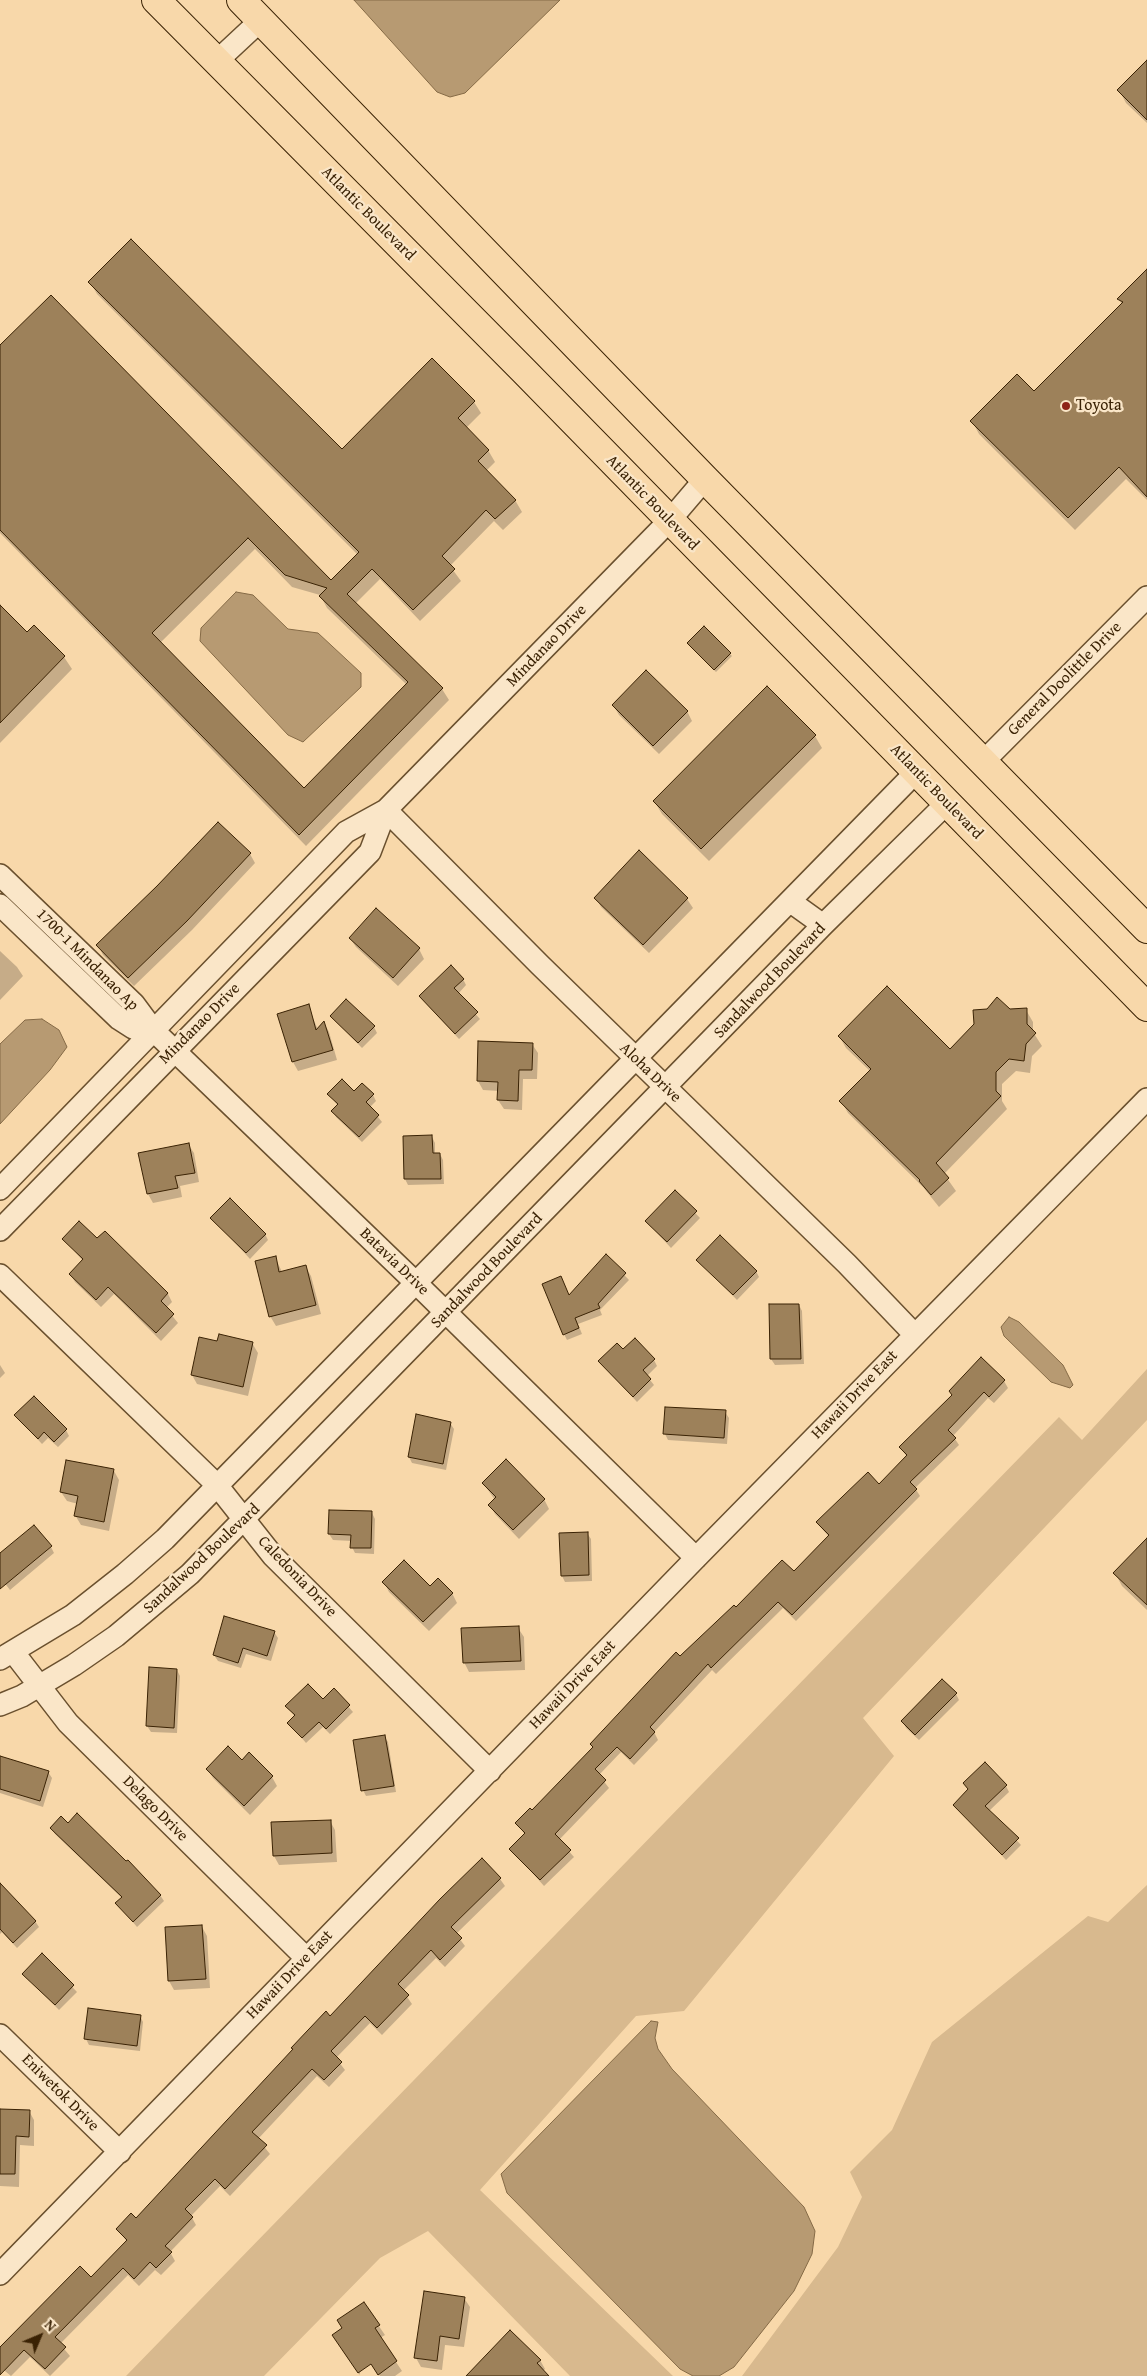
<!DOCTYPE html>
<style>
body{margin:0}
#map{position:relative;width:1147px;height:2376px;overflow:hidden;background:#f8d8aa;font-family:"Gentium Book Plus",serif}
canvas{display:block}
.north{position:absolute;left:15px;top:2311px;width:50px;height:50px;-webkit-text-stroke:4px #fae6c8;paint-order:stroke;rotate:45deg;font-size:14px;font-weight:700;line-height:20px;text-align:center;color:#3a2204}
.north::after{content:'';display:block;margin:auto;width:18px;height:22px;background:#3a2204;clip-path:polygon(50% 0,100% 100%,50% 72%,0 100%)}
</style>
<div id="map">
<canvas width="1147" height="2376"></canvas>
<div class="north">N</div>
</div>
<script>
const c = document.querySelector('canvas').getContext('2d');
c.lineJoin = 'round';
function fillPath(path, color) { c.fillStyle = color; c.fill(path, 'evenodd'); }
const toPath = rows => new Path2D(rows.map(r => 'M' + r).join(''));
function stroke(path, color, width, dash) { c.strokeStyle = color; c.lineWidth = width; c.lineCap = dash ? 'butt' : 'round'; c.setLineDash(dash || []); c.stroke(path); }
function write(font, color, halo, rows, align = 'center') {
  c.font = font + ' "Gentium Book Plus",serif'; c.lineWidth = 4.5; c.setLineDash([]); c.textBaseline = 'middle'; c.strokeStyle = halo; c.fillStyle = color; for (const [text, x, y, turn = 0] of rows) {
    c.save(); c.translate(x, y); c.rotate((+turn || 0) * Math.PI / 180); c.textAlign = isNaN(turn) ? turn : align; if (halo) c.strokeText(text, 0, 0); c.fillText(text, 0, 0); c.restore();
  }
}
fillPath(toPath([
 [1147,1369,1147,1420,863,1718,894,1756,684,2011,636,2016,480,2190,673,2376,570,2376,428,2231,380,2258,264,2376,126,2376,1059,1417,1082,1440],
 [1147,1885,1147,2376,742,2376,838,2247,862,2197,850,2172,892,2130,932,2042,1088,1916,1108,1922]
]), '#d8b98e');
const water = toPath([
 [354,0,560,0,465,93,450,97,437,92,354,0],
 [236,592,253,595,288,629,318,633,361,673,361,687,303,742,288,735,200,641,201,628,236,592],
 [42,1019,59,1030,67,1047,50,1070,0,1124,0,1044,25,1020,42,1019],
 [1009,1317,1019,1322,1063,1365,1073,1385,1070,1388,1051,1382,1004,1336,1001,1327,1009,1317],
 [651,2021,658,2022,655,2038,658,2049,672,2069,804,2207,815,2231,812,2254,794,2291,734,2367,719,2376,693,2376,680,2369,507,2193,501,2174,651,2021]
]);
fillPath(water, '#b79a72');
stroke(water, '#856a46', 1);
fillPath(toPath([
 [1147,62,1147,123,1126,103,1119,90],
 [1147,271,1147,500,1126,479,1075,530,979,434,972,421,1034,393,1122,305,1119,299],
 [90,282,342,451,474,402,481,413,466,428,488,450,495,462,486,471,515,500,522,512,503,530,494,521,450,566,461,581,420,621,380,579,355,604,442,689,449,700,306,846,0,533,0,346,331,582,358,555,97,294],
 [255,549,292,587,320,595,327,608,407,685,304,790,160,643],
 [0,607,27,633,34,626,64,657,72,669,0,743],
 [704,628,732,656,716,672,688,644],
 [613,705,687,711,692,721,659,754,619,715],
 [815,736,822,748,709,861,662,814,654,801],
 [218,824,250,854,255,863,192,930,134,986,103,955,98,945],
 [596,898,687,899,693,908,649,953,601,907],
 [350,938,419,949,424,959,398,986,356,947],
 [0,951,17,967,23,976,0,1000],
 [463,979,466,985,458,994,480,1019,459,1039,420,997],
 [308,1006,318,1030,324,1023,329,1032,337,1060,298,1071,293,1062,278,1015],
 [1010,1010,1026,1010,1033,1022,1033,1032,1042,1046,1032,1056,1030,1073,1016,1071,1002,1084,1002,1101,1007,1109,944,1174,956,1191,939,1207,923,1187,848,1113,841,1101,870,1071,846,1048,839,1036,950,1050],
 [331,1016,374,1027,377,1033,362,1048],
 [532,1044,538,1053,537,1079,523,1079,522,1110,504,1109,498,1100,499,1091,483,1090,478,1081],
 [354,1093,373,1095,376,1101,370,1107,382,1122,362,1142,336,1117,333,1111,338,1106,329,1094],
 [404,1137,432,1137,435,1143,435,1154,440,1154,443,1160,444,1184,408,1185,405,1179],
 [188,1144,194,1153,199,1182,180,1186,182,1197,153,1203,148,1194,139,1154],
 [675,1192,700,1218,671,1248,647,1222],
 [212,1218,265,1234,268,1240,250,1259],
 [105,1233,168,1294,172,1302,166,1308,178,1323,161,1341,114,1294,101,1307,75,1282,70,1274,83,1261,64,1239,97,1240],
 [606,1256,629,1280,600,1310,602,1315,578,1324,582,1334,567,1340,564,1334],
 [275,1257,282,1272,305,1266,311,1276,321,1314,276,1326,270,1316],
 [698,1260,756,1271,759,1277,737,1300],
 [799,1305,802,1311,804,1364,775,1365,771,1359,770,1306],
 [218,1342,252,1343,258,1353,248,1396,197,1384,192,1375],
 [623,1351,654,1360,657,1366,647,1376,654,1385,637,1402,599,1361],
 [981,1359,1004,1381,1008,1388,994,1403,988,1398,953,1436,959,1445,915,1488,920,1496,796,1621,783,1608,716,1674,712,1670,654,1732,658,1740,634,1765,621,1752,599,1775,609,1788,559,1840,574,1857,544,1886,511,1849,525,1835,517,1823,532,1812,680,1658,736,1609,794,1573,829,1537,817,1523,879,1485,907,1457,900,1447,953,1396],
 [0,1365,5,1373,0,1378],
 [725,1412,729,1418,727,1444,668,1440,665,1434],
 [16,1416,66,1430,69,1436,58,1447,48,1438,42,1444],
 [450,1423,454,1429,446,1470,412,1463,409,1457],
 [114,1471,119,1480,109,1531,81,1525,75,1515,78,1504,67,1501,61,1492],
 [483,1483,544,1499,549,1509,519,1539,495,1514,490,1505,495,1500],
 [330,1511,372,1513,375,1519,374,1554,355,1553,352,1547,352,1541,333,1540,329,1534],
 [587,1533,591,1539,592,1581,565,1582,562,1576,560,1534],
 [1147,1540,1147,1610,1122,1586,1115,1573],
 [51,1547,54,1553,10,1590,0,1577,0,1555],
 [384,1582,430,1587,452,1593,457,1603,429,1631,389,1592],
 [518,1628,524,1637,525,1670,469,1672,464,1662],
 [274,1632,278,1638,271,1661,246,1654,241,1668,218,1661,214,1655],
 [177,1670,180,1676,177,1733,151,1732,147,1726],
 [334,1690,353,1712,330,1734,323,1727,306,1743,289,1723,295,1717,287,1706,323,1701],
 [956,1694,959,1700,919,1740,906,1728,903,1722],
 [384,1736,388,1742,396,1792,366,1796,363,1790],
 [0,1757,48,1772,52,1778,43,1807,0,1793],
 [242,1761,272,1777,277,1786,250,1815,213,1778,207,1769],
 [964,1783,1006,1786,1009,1792,989,1811,1021,1845,1006,1860,955,1805,969,1790],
 [330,1821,335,1830,337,1862,279,1865,274,1856],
 [51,1828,160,1895,164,1901,137,1927,117,1903,122,1898,55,1834],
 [500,1879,505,1886,456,1934,465,1946,445,1967,436,1958,403,1991,412,2004,382,2035,370,2023,336,2058,345,2070,329,2087,317,2076,258,2139,270,2154,230,2196,220,2186,191,2216,196,2225,170,2252,175,2261,161,2275,155,2270,139,2286,128,2275,60,2344,70,2356,50,2376,30,2357,11,2376,0,2367,0,2349,91,2279,127,2242,118,2229,136,2220,294,2050,292,2048],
 [0,1890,35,1921,39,1927,17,1948,2,1932,0,1934],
 [202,1927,207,1936,210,1988,174,1990,169,1981],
 [42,1955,77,1992,59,2010,24,1974],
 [140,2016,143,2022,140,2051,89,2045,86,2039],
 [0,2110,29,2111,34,2120,34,2146,20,2145,19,2187,0,2186],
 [464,2298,470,2307,464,2347,445,2345,442,2370,421,2367,416,2358],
 [363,2303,385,2335,380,2338,402,2371,395,2376,380,2376,359,2346,360,2375,339,2345,346,2327],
 [540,2360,545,2369,543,2371,547,2376,467,2376]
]), '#0003');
const building = toPath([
 [1147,60,1147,120,1117,90,1147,60],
 [131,239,342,449,432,358,475,401,458,418,489,450,478,461,516,500,495,519,486,510,442,556,455,569,413,610,372,569,347,594,443,688,299,835,0,530,0,345,51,295,331,580,359,552,88,282,131,239],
 [248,538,285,575,327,588,319,596,408,682,304,788,152,633,248,538],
 [1147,269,1147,497,1119,467,1068,518,970,421,1017,374,1034,391,1123,302,1117,299,1147,269],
 [0,605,27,632,34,625,65,656,0,723,0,605],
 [704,626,731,653,714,670,687,643,704,626],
 [646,670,688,711,653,746,612,705,646,670],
 [767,686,816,735,701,849,653,801,767,686],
 [218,822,251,853,187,921,128,978,96,945,157,886,218,822],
 [639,850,688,898,643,945,594,898,639,850],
 [376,908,420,948,393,978,349,938,376,908],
 [451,965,464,979,454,988,478,1012,455,1034,419,996,451,965],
 [887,986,950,1049,974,1024,973,1010,987,1009,997,997,1010,1009,1027,1008,1027,1024,1036,1033,1026,1044,1024,1061,1009,1059,996,1072,996,1091,1001,1096,936,1163,949,1178,931,1195,919,1181,920,1180,839,1101,871,1069,838,1036,887,986],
 [346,999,375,1026,358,1043,330,1016,346,999],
 [309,1004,316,1030,324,1021,333,1050,292,1062,277,1014,309,1004],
 [478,1041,533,1043,532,1070,519,1070,518,1101,497,1100,498,1082,477,1081,478,1041],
 [342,1079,354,1091,362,1083,374,1094,366,1102,379,1115,359,1137,331,1111,338,1104,327,1094,342,1079],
 [432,1135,433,1153,440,1153,441,1179,404,1179,403,1136,432,1135],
 [189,1143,195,1173,175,1176,178,1188,147,1194,138,1153,189,1143],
 [675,1190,697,1211,667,1242,645,1221,675,1190],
 [230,1198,266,1234,246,1253,210,1218,230,1198],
 [79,1221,97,1238,105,1231,168,1293,161,1301,174,1314,156,1333,108,1287,96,1300,69,1274,83,1259,62,1239,79,1221],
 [720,1235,757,1271,733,1295,696,1260,720,1235],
 [606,1254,626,1273,598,1304,600,1308,575,1318,579,1328,563,1335,542,1284,561,1276,569,1295,606,1254],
 [276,1256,279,1272,306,1265,316,1305,269,1317,255,1261,276,1256],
 [769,1304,799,1304,801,1359,770,1359,769,1304],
 [219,1334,253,1342,243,1387,191,1375,199,1337,217,1341,219,1334],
 [635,1338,655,1359,643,1370,651,1379,633,1397,598,1361,617,1343,623,1349,635,1338],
 [981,1357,1005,1380,989,1397,984,1392,948,1430,956,1438,910,1482,917,1489,792,1615,778,1602,711,1668,708,1664,650,1727,655,1732,630,1759,617,1747,595,1769,606,1780,555,1834,571,1850,540,1880,509,1849,525,1833,515,1823,530,1808,532,1810,593,1747,590,1744,676,1652,680,1656,734,1605,736,1607,782,1560,794,1571,829,1535,816,1522,868,1472,879,1484,907,1455,899,1447,952,1395,949,1391,981,1357],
 [34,1396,67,1429,54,1442,44,1432,38,1439,14,1415,34,1396],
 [665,1407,726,1410,724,1438,663,1434,665,1407],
 [416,1414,451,1422,443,1464,408,1457,416,1414],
 [506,1459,545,1499,513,1530,488,1505,496,1497,482,1483,506,1459],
 [66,1460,114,1469,104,1522,74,1516,78,1496,60,1492,66,1460],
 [329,1510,372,1511,371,1548,350,1548,351,1535,328,1534,329,1510],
 [34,1525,52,1546,0,1589,0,1553,34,1525],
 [588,1532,589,1575,561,1576,559,1533,588,1532],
 [1147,1538,1147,1605,1113,1573,1147,1538],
 [404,1560,430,1586,438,1578,453,1593,423,1622,382,1582,404,1560],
 [224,1616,275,1631,267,1656,243,1648,238,1663,213,1655,224,1616],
 [519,1626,521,1661,463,1663,461,1628,519,1626],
 [149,1667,177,1669,174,1728,146,1726,149,1667],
 [942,1679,957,1693,915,1735,901,1721,942,1679],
 [308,1684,323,1699,334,1688,350,1705,326,1729,319,1722,302,1738,287,1723,295,1715,285,1706,308,1684],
 [385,1735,394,1786,361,1791,353,1740,385,1735],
 [228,1746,242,1760,249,1752,273,1776,244,1806,206,1769,228,1746],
 [0,1756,49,1771,40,1801,0,1789,0,1756],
 [985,1762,1007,1785,985,1806,1019,1838,1002,1855,953,1805,968,1789,963,1783,985,1762],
 [77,1813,126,1861,128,1860,161,1895,133,1922,115,1903,122,1897,50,1828,61,1816,68,1823,77,1813],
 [331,1820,332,1853,273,1856,271,1822,331,1820],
 [482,1858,501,1878,451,1927,462,1938,440,1960,431,1950,398,1984,409,1995,377,2028,365,2016,331,2051,342,2062,324,2080,312,2069,252,2132,267,2145,225,2189,215,2179,185,2209,193,2217,165,2246,172,2252,156,2268,150,2262,134,2279,123,2268,55,2337,66,2347,45,2369,24,2350,0,2375,0,2347,80,2266,91,2277,127,2240,116,2229,131,2213,136,2218,293,2049,291,2048,326,2011,330,2016,440,1899,482,1858],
 [0,1883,36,1921,13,1943,0,1929,0,1883],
 [202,1925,206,1979,168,1981,165,1927,202,1925],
 [42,1953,74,1985,55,2005,22,1974,42,1953],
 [88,2008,141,2015,137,2046,84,2039,88,2008],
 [0,2109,30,2110,29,2137,16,2136,15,2174,0,2174,0,2109],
 [424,2291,465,2297,459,2339,440,2336,437,2361,414,2358,424,2291],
 [364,2302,380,2325,375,2328,397,2361,378,2375,371,2364,358,2373,332,2335,342,2328,337,2320,364,2302],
 [510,2330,541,2360,537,2363,549,2376,466,2376,510,2330]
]);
fillPath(building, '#9d815a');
stroke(building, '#3a2204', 1);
const street = toPath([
 [217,61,261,20],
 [983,762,1147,597],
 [386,810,540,965,847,1264,915,1335],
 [0,875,134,1004,154,1031,415,1282,696,1558],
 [791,902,823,925],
 [0,905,119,1019,133,1028,154,1031],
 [0,1189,346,832,386,810,670,520,705,479],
 [0,1230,370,852,386,810],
 [0,1275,216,1484,273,1556,490,1771],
 [14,1653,68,1723,306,1958],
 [0,1659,73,1615,125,1574,165,1539,917,771],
 [0,1705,22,1696,74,1665,116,1636,190,1574,823,925,947,803],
 [0,2035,120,2152],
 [0,2274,696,1558,1147,1099]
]);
const highway = toPath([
 [156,0,524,371,1147,1007],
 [241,0,705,479,1147,929]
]);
stroke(street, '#6a502e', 24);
stroke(highway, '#3a2204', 30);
stroke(street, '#fae6c8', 21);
stroke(highway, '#f8d8aa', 28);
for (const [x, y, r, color] of [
 [1066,406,5,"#8f2418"]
]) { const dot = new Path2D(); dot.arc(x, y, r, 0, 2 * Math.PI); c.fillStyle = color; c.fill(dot); stroke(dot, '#fae6c8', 2); }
write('16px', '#3a2204', '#fae6c8', [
 ["Atlantic Boulevard",368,214,45],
 ["Atlantic Boulevard",652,503,46],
 ["Mindanao Drive",547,646,-46],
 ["General Doolittle Drive",1065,679,-45],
 ["Atlantic Boulevard",936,792,46],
 ["1700-1 Mindanao Ap",87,960,45],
 ["Sandalwood Boulevard",770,981,-46],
 ["Mindanao Drive",200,1024,-45],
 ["Aloha Drive",650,1073,44],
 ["Batavia Drive",394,1262,44],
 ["Sandalwood Boulevard",487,1271,-46],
 ["Hawaii Drive East",855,1395,-46],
 ["Sandalwood Boulevard",202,1559,-43],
 ["Caledonia Drive",297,1577,46],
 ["Hawaii Drive East",573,1685,-46],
 ["Delago Drive",155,1809,45],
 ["Hawaii Drive East",290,1975,-46],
 ["Eniwetok Drive",60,2093,45]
]);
write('16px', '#3a2204', '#fae6c8', [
 ["Toyota",1076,406]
], 'left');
</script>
